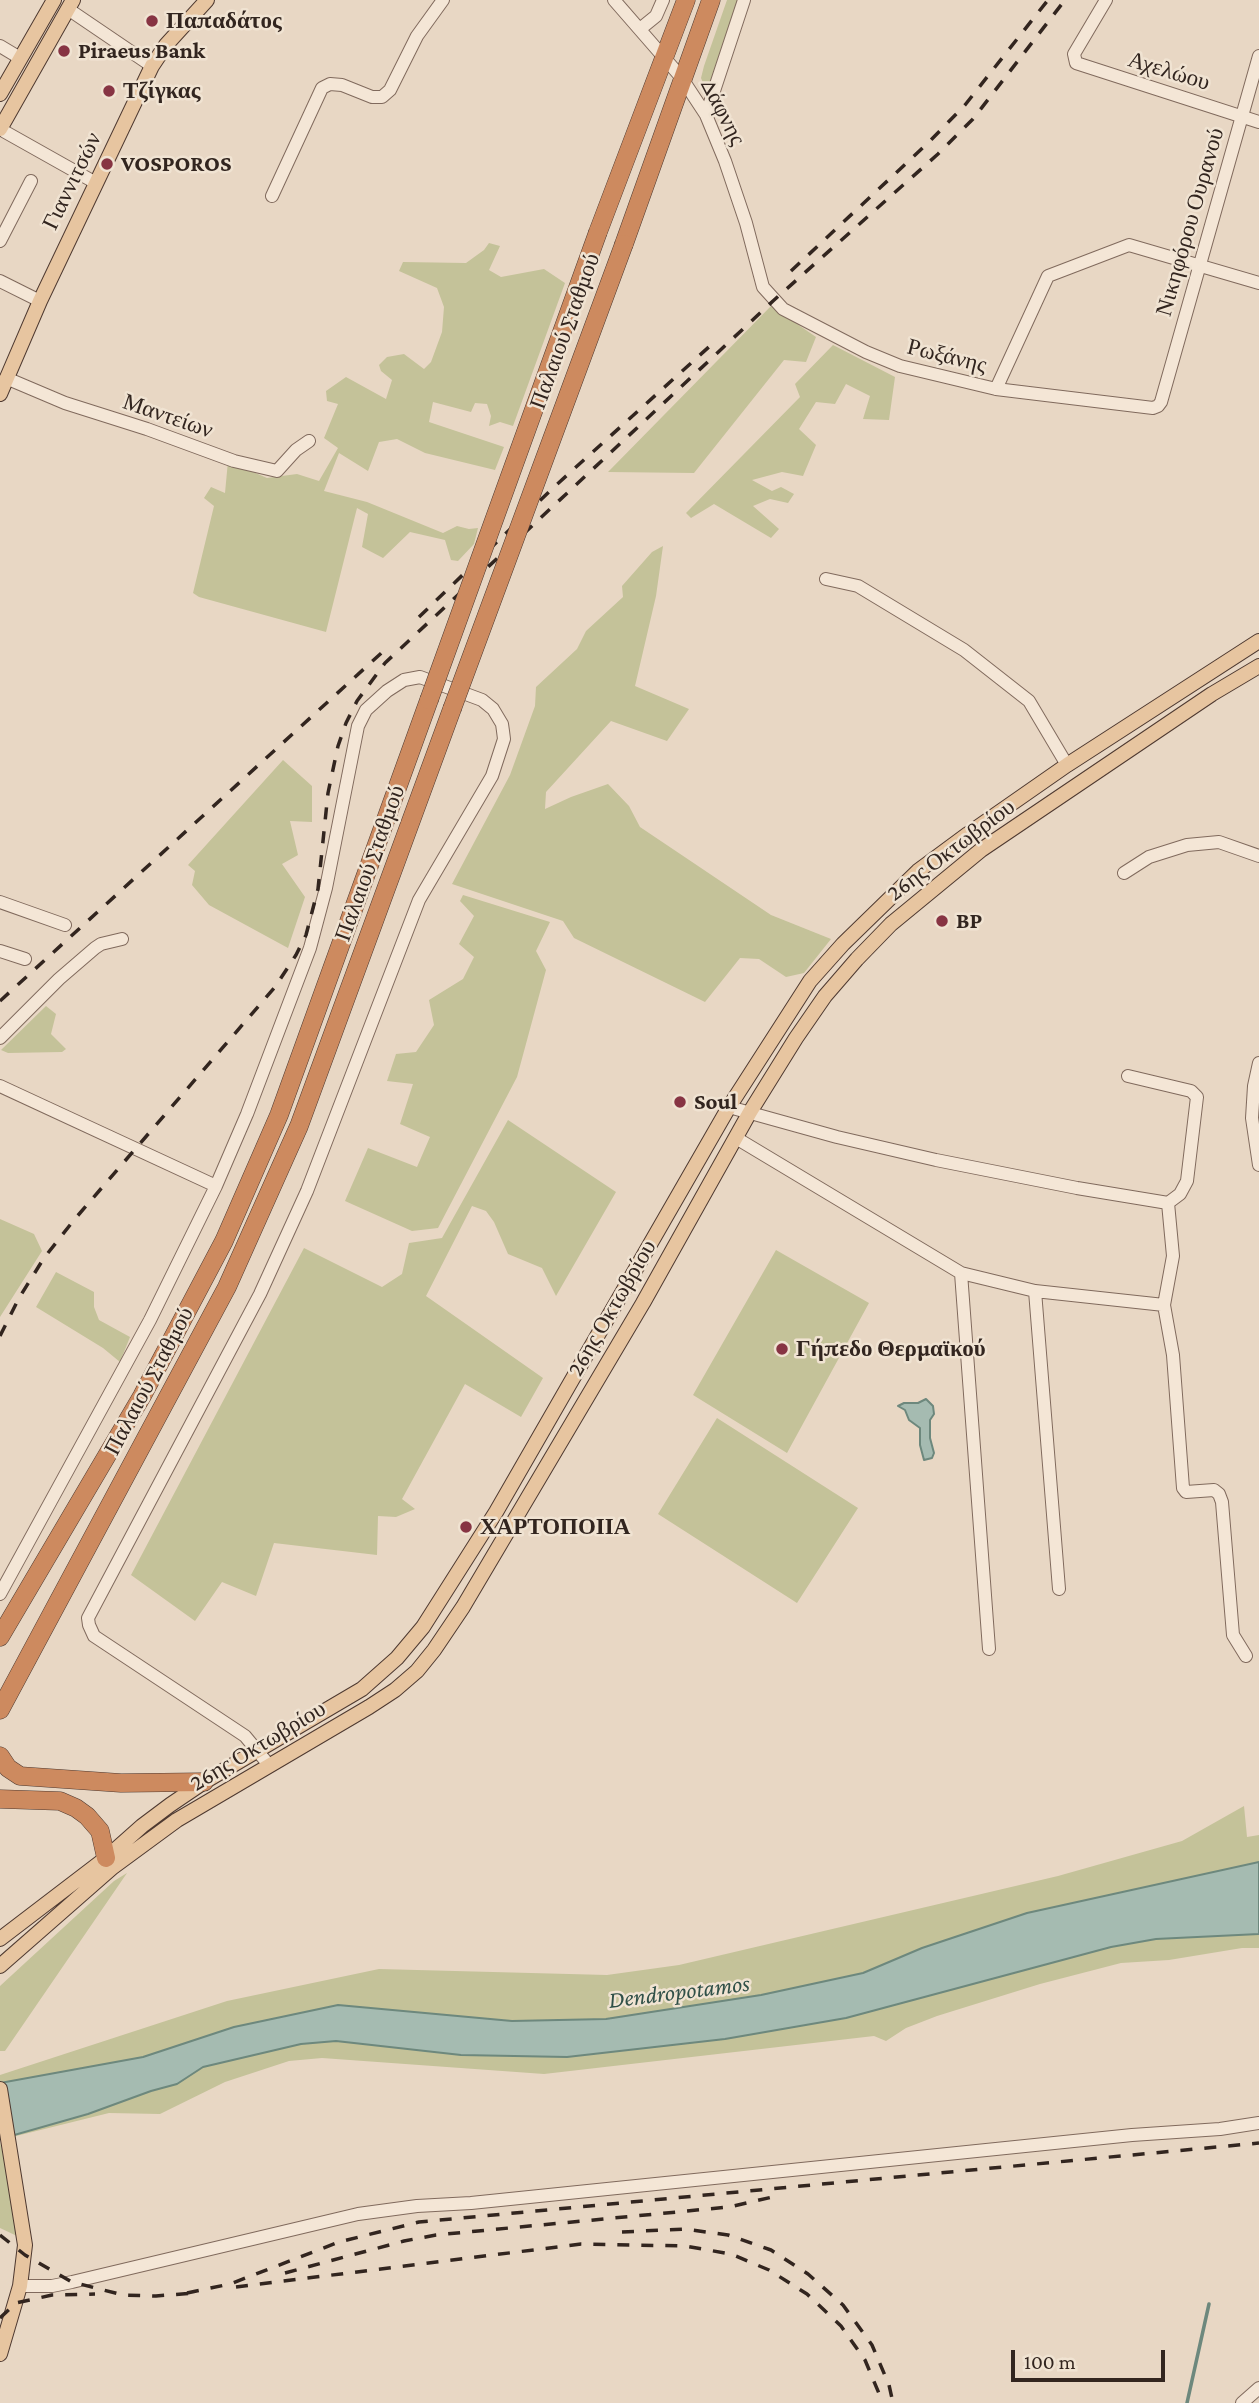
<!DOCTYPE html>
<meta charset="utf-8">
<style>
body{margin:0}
#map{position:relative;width:1259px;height:2403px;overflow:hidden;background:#e8d7c4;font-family:"Crimson Pro",serif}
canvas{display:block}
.scale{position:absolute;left:1011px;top:2350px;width:154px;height:32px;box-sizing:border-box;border:4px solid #32251f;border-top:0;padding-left:9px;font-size:21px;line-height:24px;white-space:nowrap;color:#32251f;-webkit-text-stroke:5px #f0e3d2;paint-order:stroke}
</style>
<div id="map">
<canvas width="1259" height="2403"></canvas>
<div class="scale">100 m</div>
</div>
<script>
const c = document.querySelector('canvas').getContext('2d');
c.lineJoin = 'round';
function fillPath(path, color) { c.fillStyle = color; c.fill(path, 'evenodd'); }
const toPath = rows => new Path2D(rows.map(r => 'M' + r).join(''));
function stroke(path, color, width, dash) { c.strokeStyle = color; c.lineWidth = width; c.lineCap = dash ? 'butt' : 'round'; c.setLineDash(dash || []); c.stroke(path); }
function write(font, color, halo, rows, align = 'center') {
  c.font = font + ' "Crimson Pro",serif'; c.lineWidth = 5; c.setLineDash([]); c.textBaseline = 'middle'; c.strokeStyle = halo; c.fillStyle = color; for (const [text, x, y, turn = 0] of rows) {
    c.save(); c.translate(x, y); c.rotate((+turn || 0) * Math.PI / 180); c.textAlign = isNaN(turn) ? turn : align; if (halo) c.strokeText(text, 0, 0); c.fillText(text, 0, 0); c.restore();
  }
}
fillPath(toPath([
 [727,0,738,0,707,93,701,78,704,66],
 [489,243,500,246,489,270,501,277,544,269,565,283,513,426,500,422,489,426,491,416,487,404,475,403,471,412,433,402,429,422,504,447,495,470,425,453,397,439,379,442,368,471,339,453,324,491,367,502,443,533,457,526,469,529,478,528,474,544,458,561,451,560,445,540,410,532,383,558,362,547,368,514,357,508,326,632,199,597,193,593,214,506,204,498,211,487,225,493,228,461,267,478,297,474,319,481,338,448,324,438,338,404,327,401,326,391,346,377,386,399,392,380,381,371,379,365,387,357,404,354,424,369,431,362,442,332,444,307,437,288,399,271,403,262,466,263,484,250],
 [771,306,816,337,806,362,784,360,694,473,608,472],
 [833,345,895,377,889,420,863,419,870,396,846,384,835,404,816,402,799,429,816,445,803,476,782,472,752,480,772,491,781,487,794,494,788,503,770,499,753,506,779,529,771,538,714,504,691,518,686,513,800,397,795,384],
 [663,546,656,596,635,686,689,709,667,741,611,721,546,792,545,809,571,797,608,784,629,806,640,827,771,915,831,939,804,973,786,977,759,959,740,958,705,1002,574,938,563,921,452,884,510,775,535,706,536,687,577,649,586,631,623,597,622,586,652,552],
 [283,760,312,786,312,822,290,821,298,855,282,864,305,897,288,948,209,905,192,885,195,871,188,865],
 [463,895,550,922,536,951,546,970,517,1077,438,1228,412,1231,345,1201,368,1148,417,1167,430,1137,400,1124,413,1084,387,1081,396,1054,416,1052,434,1025,429,1000,463,979,474,957,459,944,474,916,460,901],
 [46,1006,56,1014,51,1034,66,1049,62,1052,8,1053,1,1050],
 [508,1120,616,1192,556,1296,542,1268,508,1254,494,1222,486,1211,472,1206,426,1296,543,1378,521,1417,465,1384,402,1499,415,1509,396,1517,378,1516,377,1555,274,1543,256,1596,222,1582,195,1621,131,1575,304,1248,382,1287,402,1274,409,1243,442,1238],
 [0,1219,34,1234,42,1251,0,1317],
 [776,1250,869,1303,787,1453,693,1395],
 [56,1272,94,1292,94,1307,99,1320,130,1337,120,1362,103,1348,36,1307],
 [717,1418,858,1508,797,1603,658,1514],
 [1244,1806,1247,1837,1259,1835,1259,1948,1242,1948,1169,1960,1121,1963,1040,1984,937,2016,906,2028,886,2041,874,2036,544,2074,322,2058,289,2061,225,2082,160,2114,109,2113,0,2140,0,2075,227,2001,379,1969,607,1975,679,1965,1058,1876,1182,1841],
 [127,1873,5,2051,0,2051,0,1986,114,1881],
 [0,2142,9,2180,17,2236,0,2228]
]), '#c4c299');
const water = toPath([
 [926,1399,933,1406,934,1414,930,1420,930,1438,934,1453,932,1458,924,1460,920,1445,920,1428,909,1420,905,1410,898,1406,904,1403,918,1403,926,1399],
 [1259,1862,1259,1934,1156,1939,1111,1947,846,2018,725,2039,567,2057,461,2055,336,2041,301,2044,203,2067,177,2084,151,2091,88,2114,0,2139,0,2083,143,2057,234,2027,338,2005,512,2021,606,2019,761,1995,863,1973,922,1948,1027,1913,1259,1862]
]);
fillPath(water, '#a5bbb1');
stroke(water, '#6d887d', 2);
stroke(toPath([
 [1187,2403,1209,2304]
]), '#6d887d', 3.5);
const minor = toPath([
 [614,0,681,77,706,115,725,161,746,223,763,287,783,309,866,352,900,366,996,389,1153,408,1158,406,1161,402,1259,56],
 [1106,0,1074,54,1076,63,1259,122],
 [68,9,152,66],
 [640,29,656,16,663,0],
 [0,46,20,58],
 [706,115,744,0],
 [0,129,96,183],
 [272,196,322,88,330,84,342,85,372,97,382,97,390,90,417,36,443,0],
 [0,241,31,181],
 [0,281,40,301],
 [6,378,65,403,147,429,234,461,277,471,296,450,309,441],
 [996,389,1048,276,1129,245,1259,283],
 [826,579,858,586,964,650,1029,701,1067,765],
 [1124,873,1149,857,1187,845,1219,842,1259,856],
 [0,902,65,925],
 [0,951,25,959],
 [0,1038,59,979,95,948,101,944,122,939],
 [1259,1063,1254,1086,1252,1118,1259,1165],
 [1128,1076,1191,1091,1197,1097,1187,1181,1180,1194,1168,1203,1173,1256,1164,1305,1173,1355,1183,1488,1186,1492,1214,1490,1219,1494,1222,1502,1233,1635,1246,1656],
 [0,1086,216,1186],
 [729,1107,837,1137,936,1160,1077,1188,1168,1203],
 [736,1138,961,1273,1035,1291,1164,1305],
 [961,1273,989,1649],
 [1035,1291,1059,1589],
 [0,1594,150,1320,216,1186,247,1114,310,948,326,888,358,726,366,710,387,691,404,680,420,677,482,700,493,709,502,724,503,731,504,739,492,776,419,900,307,1191,260,1294,88,1618,89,1625,94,1636,245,1736,269,1765],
 [20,2286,52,2286,72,2282,358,2214,417,2206,471,2203,1132,2135,1220,2129,1259,2123],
 [1242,2403,1259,2388]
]);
const major = toPath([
 [0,94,54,0],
 [0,129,73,0],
 [0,394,40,301,152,66,166,45,207,0],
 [0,1939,106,1858,142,1826,170,1805,204,1782,362,1689,397,1658,423,1627,496,1512,729,1107,810,981,843,944,918,871,968,834,1067,765,1259,641],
 [0,1966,113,1867,177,1820,369,1707,395,1690,417,1671,434,1650,463,1607,643,1303,750,1112,796,1038,825,996,857,959,891,924,981,850,1212,694,1259,666],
 [0,2089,25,2245,20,2286,0,2354]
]);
const highway = toPath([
 [598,232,686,0],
 [624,244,711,0],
 [0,1637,142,1396,224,1241,279,1115,429,700],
 [0,1710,227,1287,299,1126,452,709],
 [0,1756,8,1768,20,1776,121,1783,204,1782],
 [0,1799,60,1801,76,1808,87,1816,100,1831,106,1858]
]);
stroke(minor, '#806a5d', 14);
stroke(major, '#4e3930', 16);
stroke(highway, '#4e3930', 19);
stroke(minor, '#f4e6d6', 12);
stroke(major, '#e7c5a0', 14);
stroke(highway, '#cd8a5f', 18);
stroke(toPath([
 [791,271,929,142,965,105,1048,0],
 [419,617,554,487,711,345],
 [0,1001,389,646],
 [0,1336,19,1298,44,1258,74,1220,275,987,296,955,306,935,318,889,328,793,338,746,346,723,357,701,385,663,773,301,938,154,973,119,1065,0],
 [622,2232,685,2229,728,2235,771,2250,808,2274,843,2305,872,2345,889,2385,893,2403],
 [0,2235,25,2255,72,2282,123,2295,156,2296,194,2293],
 [285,2273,404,2241,436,2235,729,2207,781,2195],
 [236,2287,581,2244,685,2246,731,2254,769,2270,807,2294,841,2326,865,2360,883,2403],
 [187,2293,230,2284,339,2242,419,2222,1259,2143],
 [0,2318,16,2303,52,2295,95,2294]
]), '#32251f', 3.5, [12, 12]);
const highwayBridge = toPath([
 [429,700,598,232],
 [452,709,624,244]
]);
stroke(highwayBridge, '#4e3930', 19, []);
stroke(highwayBridge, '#cd8a5f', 18);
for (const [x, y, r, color] of [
 [152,21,7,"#873443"],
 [64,51,7,"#873443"],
 [109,91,7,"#873443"],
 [107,164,7,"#873443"],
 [942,921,7,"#873443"],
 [680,1102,7,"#873443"],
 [782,1349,7,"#873443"],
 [466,1527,7,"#873443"]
]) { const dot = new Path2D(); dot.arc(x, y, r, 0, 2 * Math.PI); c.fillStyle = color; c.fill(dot); stroke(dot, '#f0e3d2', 2.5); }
write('bold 23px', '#32251f', '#f0e3d2', [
 ["Παπαδάτος",166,21],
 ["Piraeus Bank",78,51],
 ["Τζίγκας",123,91],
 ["VOSPOROS",121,164],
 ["BP",956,921],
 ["Soul",694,1102],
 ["Γήπεδο Θερμαϊκού",796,1349],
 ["ΧΑΡΤΟΠΟΙΙΑ",480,1527]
], 'left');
write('23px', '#32251f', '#f0e3d2', [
 ["Αχελώου",1169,71,17],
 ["Δάφνης",723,112,63],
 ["Γιαννιτσών",72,181,-64],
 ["Νικηφόρου Ουρανού",1190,222,-74],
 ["Παλαιού Σταθμού",565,331,-70],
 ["Ρωξάνης",947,356,14],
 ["Μαντείων",168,416,19],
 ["26ης Οκτωβρίου",951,850,-37],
 ["Παλαιού Σταθμού",370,863,-70],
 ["26ης Οκτωβρίου",612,1308,-60],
 ["Παλαιού Σταθμού",149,1381,-62],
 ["26ης Οκτωβρίου",258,1746,-31]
]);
write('italic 24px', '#305048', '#f0e3d2', [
 ["Dendropotamos",679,1992,-7]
]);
</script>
